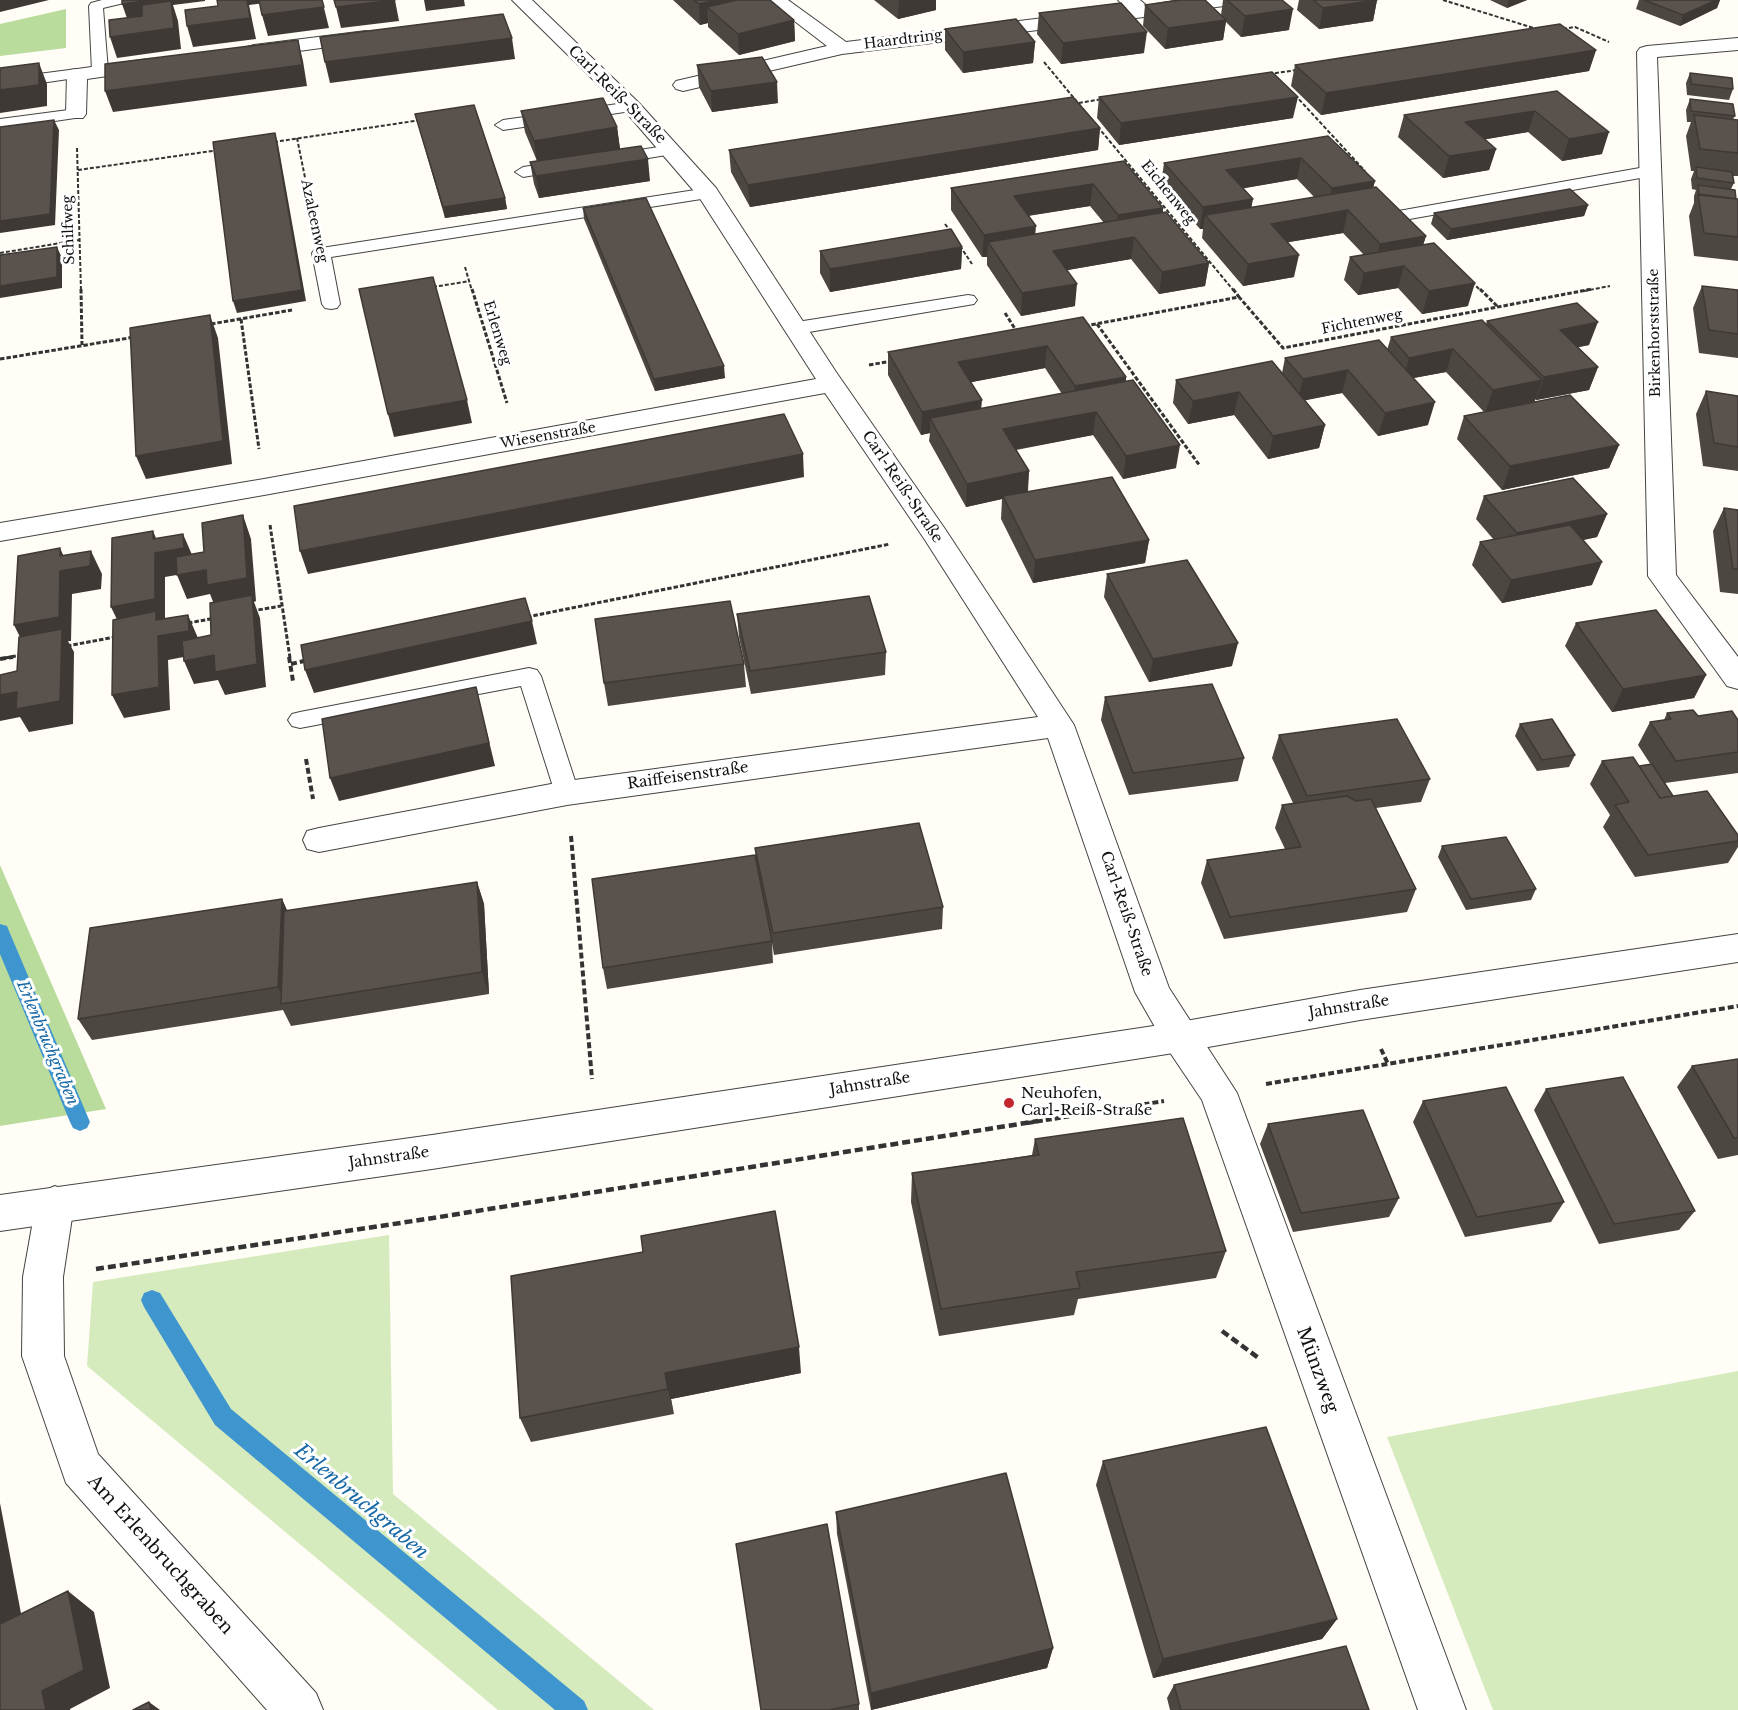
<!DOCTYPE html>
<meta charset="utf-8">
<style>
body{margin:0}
canvas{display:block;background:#fffdf5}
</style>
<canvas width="1738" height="1710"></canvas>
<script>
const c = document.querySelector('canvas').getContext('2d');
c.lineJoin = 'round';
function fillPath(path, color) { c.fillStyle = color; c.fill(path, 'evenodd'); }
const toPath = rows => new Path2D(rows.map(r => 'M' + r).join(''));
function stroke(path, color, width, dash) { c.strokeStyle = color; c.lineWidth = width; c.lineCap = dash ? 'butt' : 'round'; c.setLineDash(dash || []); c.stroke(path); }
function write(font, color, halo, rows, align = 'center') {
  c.font = font + ' "Libre Baskerville",serif'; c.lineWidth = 6; c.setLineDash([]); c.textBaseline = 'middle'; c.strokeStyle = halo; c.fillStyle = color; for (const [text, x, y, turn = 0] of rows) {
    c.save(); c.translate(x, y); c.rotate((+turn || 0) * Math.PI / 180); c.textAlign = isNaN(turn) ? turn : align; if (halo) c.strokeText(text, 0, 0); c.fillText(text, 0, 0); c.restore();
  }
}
fillPath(toPath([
 [389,1235,393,1494,654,1710,498,1710,87,1366,93,1282],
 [1738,1371,1738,1710,1493,1710,1387,1437]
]), '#d5ebbd');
fillPath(toPath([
 [66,9,66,48,0,56,0,24],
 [0,865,106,1109,0,1126]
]), '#b9dc9c');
fillPath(toPath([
 [0,924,7,926,9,931,90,1122,87,1128,80,1131,73,1128,70,1122,0,954,0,924],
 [152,1290,160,1293,231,1409,584,1701,588,1710,555,1710,215,1425,144,1307,141,1300,144,1293,152,1290]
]), '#3f96cf');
const service = toPath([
 [102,0,126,0,124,3,103,8,108,71,100,76,92,71,89,6,91,3,102,0],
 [77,69,85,74,82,77,0,89,0,79,77,69],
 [632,102,640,107,638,110,503,130,495,125,503,120,632,102],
 [76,109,84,114,82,117,0,129,0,119,76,109],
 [672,145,678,147,680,150,678,153,613,164,605,159,613,154,672,145],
 [564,161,570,163,572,166,570,169,523,177,515,172,523,167,564,161],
 [1651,166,1657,167,1659,171,1657,175,1404,220,1398,219,1395,215,1398,211,1404,210,1651,166],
 [708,188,716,193,714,197,331,257,340,304,337,308,331,309,325,308,322,304,312,253,315,249,708,188],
 [968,295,974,296,977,300,974,304,797,334,790,332,788,328,790,324,797,322,968,295],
 [529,668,537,670,541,676,579,793,576,799,567,802,558,799,555,793,521,686,300,728,292,726,288,720,292,714,300,712,529,668]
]);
const minor = toPath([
 [512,0,532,0,639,103,716,188,836,372,945,529,1074,725,1169,988,1237,1093,1466,1710,1418,1710,1202,1100,1167,1048,1135,992,1048,738,567,805,319,852,307,849,303,840,307,831,319,828,567,781,1038,717,925,540,825,393,264,495,0,541,0,523,264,479,816,379,699,197,625,111,512,0],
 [767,0,788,0,846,42,1126,8,1118,0,1140,0,1153,11,1151,15,1144,17,842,54,683,91,676,89,673,85,676,81,827,46,767,0],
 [1181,0,1233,0,1231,4,1224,6,1163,14,1156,12,1154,8,1156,4,1181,0],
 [366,31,373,33,376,37,373,41,254,57,247,55,244,51,247,47,254,45,366,31],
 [1738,38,1738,50,1657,57,1676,575,1738,657,1738,689,1727,686,1648,576,1637,52,1640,48,1647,46,1738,38],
 [149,59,156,61,159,65,156,69,87,79,86,114,83,118,69,118,66,114,67,74,70,70,149,59],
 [55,1186,69,1192,74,1204,63,1277,64,1356,98,1454,316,1693,323,1710,267,1710,66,1483,22,1356,23,1277,36,1204,41,1192,55,1186]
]);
const tertiary = toPath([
 [1738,934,1738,962,1360,1020,1180,1052,432,1169,0,1231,0,1195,432,1135,1180,1022,1360,990,1738,934]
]);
stroke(service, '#444', 2);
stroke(minor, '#444', 2);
stroke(tertiary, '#444', 2);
stroke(toPath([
 [1443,0,1537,29],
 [1563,29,1575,27,1609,42],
 [1044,62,1234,291],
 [1269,74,1297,70],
 [1295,95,1365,171],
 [1073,104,1102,99],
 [297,138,313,217],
 [274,142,421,120],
 [77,148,81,291],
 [78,170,219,150],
 [945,224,951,232],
 [960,246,972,264],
 [0,253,79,240],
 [465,267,472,291],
 [1472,282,1481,291],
 [433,287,470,281],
 [1584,291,1610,286]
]), '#333', 2, [4, 2]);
stroke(toPath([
 [81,289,82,345],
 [472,289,507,403],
 [1233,289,1239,297],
 [1480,289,1497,306],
 [1005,313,1017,332],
 [241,319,259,449],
 [211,324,292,310],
 [1097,324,1200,466],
 [1085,326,1239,297,1283,348,1592,289],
 [0,359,135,337],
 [869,365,892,361],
 [270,525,290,658],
 [252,611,281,606],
 [527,617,890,544],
 [188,623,216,618],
 [67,646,115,637],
 [5,658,21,655]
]), '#333', 3, [4.5, 2]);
stroke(toPath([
 [289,657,293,681],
 [0,659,13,657],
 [291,664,308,660],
 [306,759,313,799],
 [571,836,592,1079],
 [1381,1049,1388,1064],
 [1266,1084,1738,1006],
 [1028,1123,1164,1101]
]), '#333', 4, [6, 3]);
stroke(toPath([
 [96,1269,433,1218,1038,1121],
 [1222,1331,1260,1359]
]), '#333', 4.5, [8, 4]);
fillPath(service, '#fff');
fillPath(minor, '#fff');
fillPath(tertiary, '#fff');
fillPath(toPath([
 [673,0,770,0,794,20,795,41,739,55,708,27,708,23,700,25],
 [874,0,936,0,936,10,898,19],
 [1223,0,1282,0,1289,30,1241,37,1226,22,1223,40,1165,49,1143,26,1145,5,1221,15],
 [1299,0,1377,0,1373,21,1319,29,1297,10],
 [1490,0,1527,0,1507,8],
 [1639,0,1720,0,1717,8,1680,26,1636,9],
 [1039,13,1144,53,1061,64,1037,34],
 [945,29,1035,42,1033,63,963,73,945,50],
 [1596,50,1589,71,1321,115,1291,86,1295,65],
 [697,65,778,103,712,112,699,87],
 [1690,73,1733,89,1729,100,1687,95,1686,83],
 [1557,91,1602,154,1562,161,1528,132,1485,139,1496,149,1489,170,1443,178,1398,137,1404,115],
 [1099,97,1293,118,1119,145,1097,118],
 [1690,99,1735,116,1733,119,1738,123,1738,176,1733,176,1734,183,1731,189,1736,199,1738,199,1738,261,1694,256,1689,216,1694,203,1694,196,1696,190,1692,189,1691,179,1694,171,1691,171,1686,136,1691,122,1687,122,1686,110],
 [521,111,617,127,620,149,650,181,539,198,534,184,530,162,537,161,525,132],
 [415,114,505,198,507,209,445,218],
 [1100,128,1098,150,750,207,731,172,729,150],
 [1328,136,1375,181,1373,187,1426,236,1423,245,1468,306,1422,314,1398,288,1358,295,1344,280,1350,257,1364,255,1343,233,1288,242,1294,277,1243,286,1202,238,1203,229,1200,229,1161,184,1164,163],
 [1297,179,1314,197,1252,208,1243,188],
 [1124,161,1163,208,1163,213,1209,263,1205,286,1159,294,1131,259,1067,270,1075,306,1021,316,987,265,987,257,982,257,951,210,951,188],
 [1090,206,1104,223,1035,234,1028,216],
 [1588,205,1584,216,1447,240,1431,224,1434,213],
 [583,208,725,378,655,391,584,219],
 [962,247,961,269,830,292,820,273,820,251],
 [1702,286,1738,290,1738,358,1699,353,1693,308],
 [1083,317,1126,377,1126,382,1176,468,1123,479,1093,435,1016,450,1029,471,1028,492,1149,540,1145,563,1033,583,1001,519,1002,499,966,507,929,441,930,433,921,435,888,375,888,352],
 [1045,368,1062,394,981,409,971,382],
 [1487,321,1589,345,1578,347,1598,367,1589,390,1536,400,1535,399,1534,402,1619,445,1609,468,1502,490,1457,439,1464,416,1484,412,1446,372,1413,378,1428,425,1378,436,1342,393,1305,400,1325,425,1319,448,1268,459,1234,415,1188,424,1173,403,1176,380,1282,373,1285,358,1387,350,1391,337,1486,324],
 [1706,391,1738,396,1738,471,1703,466,1696,414],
 [1484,496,1607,514,1597,537,1583,540,1592,585,1502,603,1472,565,1480,542,1494,540,1476,519],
 [1724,508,1738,510,1738,594,1720,592,1713,531],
 [1107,574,1232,666,1149,682,1104,597],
 [737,614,886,652,885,675,751,694,739,637],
 [1576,623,1706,675,1694,698,1612,712,1565,646],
 [744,664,746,687,608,706,604,683],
 [1105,697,1244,758,1238,781,1129,795,1101,720],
 [1667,713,1738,720,1738,773,1665,783,1673,796,1738,835,1738,847,1728,863,1635,877,1603,827,1610,815,1590,784,1602,761,1639,766,1651,765,1638,745,1650,722,1664,720],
 [1520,724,1575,755,1569,767,1537,771,1515,736],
 [1279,735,1430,779,1421,802,1376,808,1416,889,1407,912,1224,939,1201,883,1207,860,1285,849,1275,828,1282,805,1293,803,1272,758],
 [1442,846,1536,889,1531,900,1466,910,1438,857],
 [755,848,943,907,942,929,774,955,772,943,773,963,607,989,603,968,757,864],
 [477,882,484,904,489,994,291,1026,283,1010,92,1040,78,1019,282,899,287,911],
 [1738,1059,1738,1155,1718,1159,1677,1087,1692,1066],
 [1546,1089,1695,1211,1679,1230,1599,1244,1534,1110],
 [1423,1101,1564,1202,1551,1222,1465,1237,1413,1122],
 [1268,1124,1399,1198,1389,1217,1293,1232,1260,1144],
 [1035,1139,1226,1251,1216,1278,1078,1299,1074,1315,939,1336,911,1202,912,1173,1032,1155],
 [511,1276,801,1373,671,1399,674,1414,531,1442,520,1418],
 [1103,1461,1337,1619,1322,1639,1153,1678,1096,1485],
 [836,1512,1053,1648,1047,1668,871,1710,837,1534],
 [1174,1685,1369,1710,1170,1710,1167,1698],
 [859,1704,859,1710,761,1710]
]), '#4d4742');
fillPath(toPath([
 [0,0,49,0,0,12],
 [151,0,205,0,205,1,173,5,178,21,181,49,117,58,110,37,129,24,122,4],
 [245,0,272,0,273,2,249,5,256,39,193,47,187,26],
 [322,0,329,28,268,36,262,15],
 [395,0,399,21,341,28,336,7],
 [424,0,464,0,465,6,426,11],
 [717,0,755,0,707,7,708,23,700,25,699,4],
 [899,0,936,0,936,10,898,19],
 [1377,0,1373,21,1319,29,1323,8],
 [1509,0,1527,0,1507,8],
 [1716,0,1720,0,1717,8,1680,26,1683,15],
 [1293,9,1289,30,1241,37,1245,16],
 [794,20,795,41,739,55,738,34],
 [1226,20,1223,40,1165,49,1168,28],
 [1147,32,1144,53,1061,64,1063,43],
 [512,38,515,59,330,83,325,62],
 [298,40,303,61,307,86,113,112,105,91],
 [1035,42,1033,63,963,73,963,52],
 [1596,50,1589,71,1321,115,1326,93],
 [39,63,47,84,47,106,0,113,0,90],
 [777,82,778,103,712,112,711,91],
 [1298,97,1293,118,1119,145,1121,123],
 [1535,111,1528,132,1459,144,1465,122],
 [54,120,59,130,55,225,0,233,0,221],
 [617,127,620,149,537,162,534,141],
 [1100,128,1098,150,750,207,748,185],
 [1609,132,1602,154,1562,161,1569,139],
 [275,133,278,144,306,301,237,313,233,301],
 [1496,149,1489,170,1443,178,1449,156],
 [1301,158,1297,179,1223,192,1226,170],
 [648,159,650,181,539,198,536,176],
 [1375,181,1369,203,1327,210,1332,188],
 [1093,184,1090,206,1013,218,1014,196],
 [505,198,507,209,445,218,443,207],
 [1253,199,1249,221,1205,215,1203,229,1200,229,1203,207],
 [1588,205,1584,216,1447,240,1451,229],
 [1163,208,1160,230,1115,238,1118,215],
 [1348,210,1343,233,1266,246,1271,224],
 [1036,226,1034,249,988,242,987,257,982,257,984,235],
 [1426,236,1419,258,1375,266,1380,244],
 [1134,237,1131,259,1051,273,1053,251],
 [57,247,62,258,62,288,0,298,0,286],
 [962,247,961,269,830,292,830,269],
 [1299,255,1294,277,1243,286,1248,264],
 [1209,263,1205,286,1159,294,1162,272],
 [1404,266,1398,288,1358,295,1364,273],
 [1475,283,1468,306,1422,314,1429,291],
 [1077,284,1075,306,1021,316,1022,293],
 [210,315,218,338,232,464,146,479,136,456],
 [1598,322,1589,345,1551,353,1560,330],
 [1047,346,1045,368,957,385,958,362],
 [1453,349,1446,372,1403,380,1409,358],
 [724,366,725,378,655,391,654,379],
 [1598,367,1589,390,1536,400,1544,377],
 [1348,370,1342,393,1297,402,1303,379],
 [1126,377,1123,400,1072,409,1075,386],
 [1542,380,1534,403,1485,413,1493,390],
 [1239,392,1234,415,1188,424,1193,401],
 [467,400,472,423,394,437,388,414],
 [982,400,980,423,930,418,930,433,921,435,922,412],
 [1435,402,1428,425,1378,436,1385,413],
 [1096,412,1093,435,1002,452,1003,429],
 [1325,425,1319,448,1268,459,1273,436],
 [1180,445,1176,468,1123,479,1126,456],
 [1619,445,1609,468,1502,490,1510,466],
 [803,454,804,477,308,574,300,551],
 [1029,471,1027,494,1003,496,1002,499,966,507,967,484],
 [1607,514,1597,537,1508,556,1517,533],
 [243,515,251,539,256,601,254,602,260,618,266,687,225,695,218,680,194,684,184,661,214,655,216,609,210,594,187,599,177,575,206,570],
 [153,531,162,552,183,534,193,557,194,572,165,577,165,622,188,615,198,638,199,654,168,660,170,710,124,718,112,695,158,636,122,630,111,607,153,539],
 [1149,540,1145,563,1033,583,1035,560],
 [60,548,70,570,91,551,102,574,101,589,72,594,71,641,68,641,74,652,73,724,29,732,20,717,0,721,0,695,17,692,26,649,14,625,60,556],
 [1602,562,1592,585,1502,603,1511,580],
 [532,621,537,644,314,693,305,670],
 [1238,643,1232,666,1149,682,1153,659],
 [1706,675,1694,698,1612,712,1623,689],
 [476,687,495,766,339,801,330,778],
 [477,882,484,904,489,994,482,972],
 [282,899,292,921,286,1004,278,987],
 [799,1347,801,1373,671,1399,674,1414,668,1389,665,1373],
 [0,1503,27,1645,0,1626],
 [68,1591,94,1612,110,1688,70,1709,70,1710,46,1710,42,1691],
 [1337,1619,1322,1639,1153,1678,1163,1659],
 [1053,1648,1047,1668,871,1710,871,1693],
 [149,1702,160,1710,151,1710]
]), '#3f3936');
const building = toPath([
 [122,0,151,0,122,4,122,0],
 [217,0,247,0,250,18,187,26,185,10,218,6,217,0],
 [259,0,322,0,324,7,262,15,259,0],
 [334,0,395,0,336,7,334,0],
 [694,0,717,0,699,4,694,0],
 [737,0,770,0,794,20,738,34,707,7,737,0],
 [1180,0,1205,0,1226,20,1168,28,1145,5,1180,0],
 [1227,0,1282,0,1293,9,1245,16,1227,0],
 [1313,0,1377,0,1323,8,1313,0],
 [1644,0,1716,0,1683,15,1644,0],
 [171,1,174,28,110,37,109,20,142,16,142,5,171,1],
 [1121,3,1147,32,1063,43,1039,13,1121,3],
 [503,14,512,38,325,62,320,37,503,14],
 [1016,19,1035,42,963,52,945,29,1016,19],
 [1560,24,1596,50,1326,93,1295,65,1560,24],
 [298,40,302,65,105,91,105,64,298,40],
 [762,57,777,82,711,91,697,65,762,57],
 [39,63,39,85,0,90,0,68,39,63],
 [1272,72,1298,97,1121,123,1099,97,1272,72],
 [1690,73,1732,78,1733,89,1691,84,1690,73],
 [1557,91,1609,132,1569,139,1535,111,1465,122,1496,149,1449,156,1404,115,1557,91],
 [1073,97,1100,128,748,185,729,150,1073,97],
 [603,98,617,127,534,141,521,111,603,98],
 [1690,99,1733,104,1735,116,1691,111,1690,99],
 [474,105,505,198,443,207,415,114,474,105],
 [1694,115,1738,120,1738,153,1700,149,1694,115],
 [54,120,50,214,0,221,0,127,54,120],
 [275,133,302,290,233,301,213,142,275,133],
 [1328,136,1375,181,1332,188,1301,158,1226,170,1253,199,1203,207,1164,163,1328,136],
 [641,146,648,159,536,176,530,162,641,146],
 [1124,161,1163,208,1118,215,1093,184,1014,196,1036,226,984,235,951,188,1124,161],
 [1696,167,1732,172,1734,183,1697,178,1696,167],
 [1698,185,1735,190,1736,199,1699,195,1698,185],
 [1376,187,1426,236,1380,244,1348,210,1271,224,1299,255,1248,264,1205,215,1376,187],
 [1570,189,1588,205,1451,229,1434,213,1570,189],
 [1698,194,1738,199,1738,237,1704,233,1698,194],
 [646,198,724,366,654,379,583,208,646,198],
 [1166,212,1209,263,1162,272,1134,237,1053,251,1077,284,1022,293,988,242,1166,212],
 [951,229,962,247,830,269,820,251,951,229],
 [1434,243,1475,283,1429,291,1404,266,1364,273,1350,257,1434,243],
 [57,247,57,277,0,286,0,255,57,247],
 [433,277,467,400,388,414,359,289,433,277],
 [1702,286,1738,290,1738,334,1709,330,1702,286],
 [1577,303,1598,322,1560,330,1598,367,1544,377,1487,321,1577,303],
 [210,315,223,441,136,456,130,328,210,315],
 [1083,317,1126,377,1075,386,1047,346,958,362,982,400,922,412,888,352,1083,317],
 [1482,320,1542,380,1493,390,1453,349,1409,358,1391,337,1482,320],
 [1379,340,1435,402,1385,413,1348,370,1303,379,1285,358,1379,340],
 [1272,361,1325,425,1273,436,1239,392,1193,401,1176,380,1272,361],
 [1133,380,1180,445,1126,456,1096,412,1003,429,1029,471,967,484,930,418,1133,380],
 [1706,391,1738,396,1738,447,1714,443,1706,391],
 [1570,395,1619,445,1510,466,1464,416,1570,395],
 [784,414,803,454,300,551,294,506,784,414],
 [1112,477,1149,540,1035,560,1003,496,1112,477],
 [1573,478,1607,514,1517,533,1484,496,1573,478],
 [1724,508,1738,510,1738,569,1733,569,1724,508],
 [243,515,247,578,207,585,206,570,177,575,176,557,204,552,202,523,243,515],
 [1570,525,1602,562,1511,580,1480,542,1570,525],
 [153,531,153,539,183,534,184,548,155,553,155,599,111,607,112,538,153,531],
 [60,548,60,556,91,551,90,566,60,571,59,617,14,625,18,556,60,548],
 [1187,560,1238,643,1153,659,1107,574,1187,560],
 [252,595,257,664,215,672,214,655,184,661,182,641,211,635,210,603,252,595],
 [869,596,886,652,750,671,737,614,869,596],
 [525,598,532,621,305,670,301,645,525,598],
 [730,601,744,664,604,683,595,619,730,601],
 [1656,610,1706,675,1623,689,1576,623,1656,610],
 [156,611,156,620,188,615,189,631,158,636,159,687,112,695,113,620,156,611],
 [62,629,60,701,16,709,17,692,0,695,0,675,17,671,19,637,62,629],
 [1212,684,1244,758,1133,773,1105,697,1212,684],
 [476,687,489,743,330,778,322,719,476,687],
 [1693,710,1698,716,1732,711,1738,720,1738,752,1676,761,1650,722,1671,719,1667,713,1693,710],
 [1397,719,1430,779,1307,796,1279,735,1397,719],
 [1552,719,1575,755,1542,760,1520,724,1552,719],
 [1633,757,1660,798,1707,791,1738,835,1738,841,1648,855,1615,805,1629,802,1602,761,1633,757],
 [1652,764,1673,796,1660,798,1639,766,1652,764],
 [1347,796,1356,801,1371,799,1416,889,1230,917,1207,860,1301,847,1282,805,1347,796],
 [919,823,943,907,773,933,755,848,919,823],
 [1506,837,1536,889,1471,899,1442,846,1506,837],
 [755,855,772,941,603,968,592,879,755,855],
 [477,882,482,972,281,1004,284,911,477,882],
 [282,899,278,987,78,1019,90,928,282,899],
 [1738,1059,1738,1138,1734,1138,1692,1066,1738,1059],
 [1623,1077,1695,1211,1614,1224,1546,1089,1623,1077],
 [1506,1087,1564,1202,1477,1217,1423,1101,1506,1087],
 [1363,1110,1399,1198,1301,1213,1268,1124,1363,1110],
 [1183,1118,1226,1251,1076,1272,1080,1288,941,1309,912,1173,1039,1155,1035,1139,1183,1118],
 [775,1211,799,1347,665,1373,668,1389,520,1418,511,1276,643,1252,641,1236,775,1211],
 [1266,1427,1337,1619,1163,1659,1103,1461,1266,1427],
 [1006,1473,1053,1648,871,1693,836,1512,1006,1473],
 [827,1524,859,1704,829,1710,761,1710,736,1544,827,1524],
 [68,1591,84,1670,42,1691,46,1710,0,1710,0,1624,68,1591],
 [1346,1646,1369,1710,1181,1710,1174,1685,1346,1646],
 [149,1702,151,1710,133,1710,149,1702]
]);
fillPath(building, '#5a524d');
stroke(building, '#3f3936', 1.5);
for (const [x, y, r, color] of [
 [1009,1103,6,"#c4262e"]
]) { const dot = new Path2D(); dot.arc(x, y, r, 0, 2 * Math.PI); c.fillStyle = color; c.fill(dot); stroke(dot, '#fff', 2); }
write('14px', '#111', '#fff', [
 ["Haardtring",903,40,-7],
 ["Eichenweg",1168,193,51],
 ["Azaleenweg",314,221,78],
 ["Schilfweg",69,230,-92],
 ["Fichtenweg",1362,322,-11],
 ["Erlenweg",497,333,73],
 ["Birkenhorststraße",1655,333,-91],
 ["Wiesenstraße",548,436,-10]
]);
write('15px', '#111', '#fff', [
 ["Carl-Reiß-Straße",617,95,45],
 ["Carl-Reiß-Straße",902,487,56],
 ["Raiffeisenstraße",688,776,-8],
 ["Carl-Reiß-Straße",1126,914,71],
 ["Jahnstraße",1349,1007,-9],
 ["Jahnstraße",870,1084,-9],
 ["Jahnstraße",389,1158,-8]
]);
write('15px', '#111', '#fff', [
 ["Neuhofen,",1021,1094],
 ["Carl-Reiß-Straße",1021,1111]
], 'left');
write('italic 16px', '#1768a6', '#fff', [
 ["Erlenbruchgraben",47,1043,67]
]);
write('18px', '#111', '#fff', [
 ["Münzweg",1317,1370,70],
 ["Am Erlenbruchgraben",160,1555,48]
]);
write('italic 20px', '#1768a6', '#fff', [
 ["Erlenbruchgraben",361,1502,40]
]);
</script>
